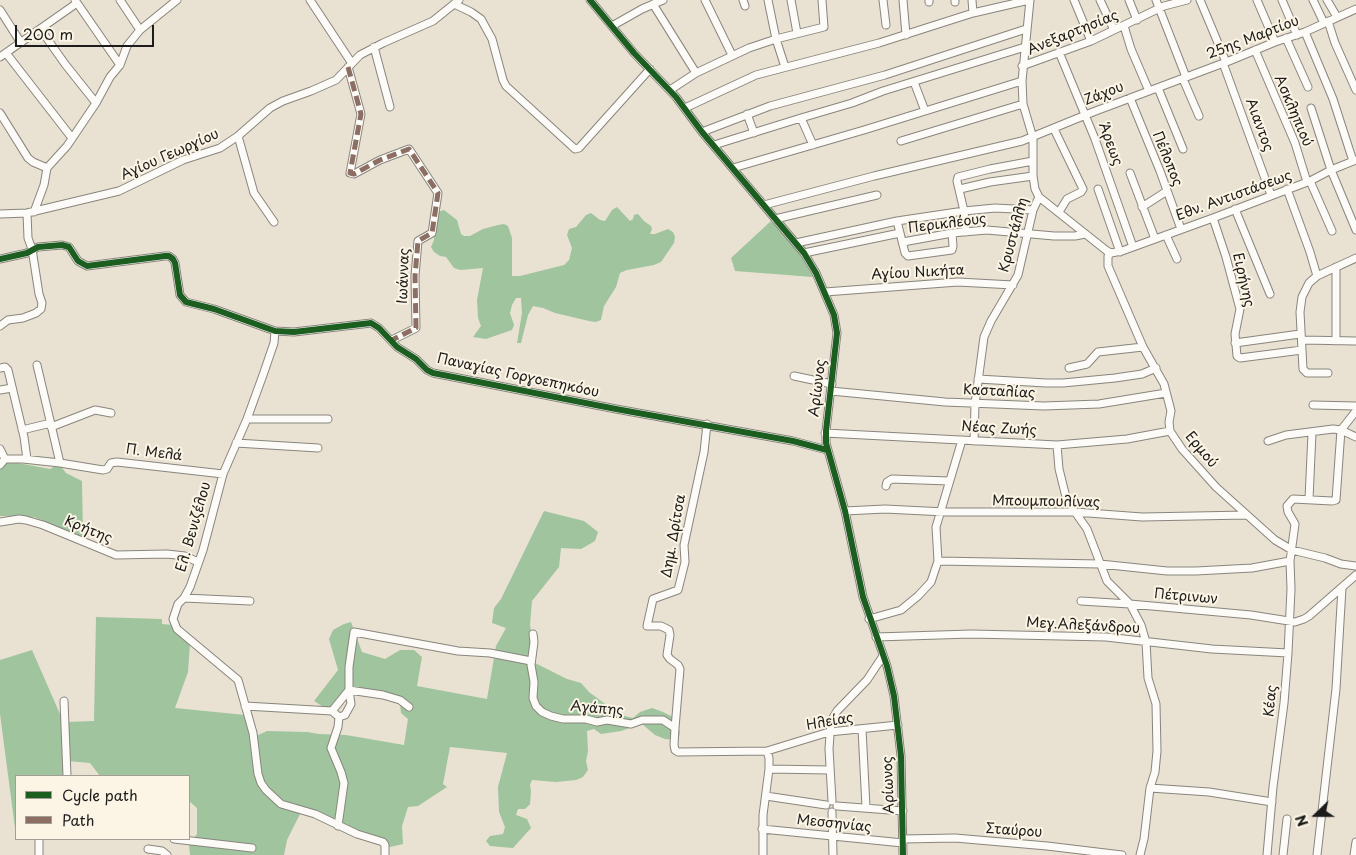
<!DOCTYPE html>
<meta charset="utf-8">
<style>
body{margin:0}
#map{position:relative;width:1356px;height:855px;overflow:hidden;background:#e9e2d2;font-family:"Playpen Sans",sans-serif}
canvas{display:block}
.legend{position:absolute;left:15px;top:775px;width:175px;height:65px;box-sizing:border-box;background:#fcf5e5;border:1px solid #a29e95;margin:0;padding:6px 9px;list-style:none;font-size:15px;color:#1c1c1c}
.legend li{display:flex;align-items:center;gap:10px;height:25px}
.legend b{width:25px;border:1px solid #a29e95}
.north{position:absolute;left:1291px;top:790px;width:50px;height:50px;-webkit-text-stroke:4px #fcf5e5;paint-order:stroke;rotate:248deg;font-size:14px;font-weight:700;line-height:20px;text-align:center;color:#1c1c1c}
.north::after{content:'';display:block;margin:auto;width:18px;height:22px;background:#1c1c1c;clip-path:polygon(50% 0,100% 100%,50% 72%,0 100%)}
.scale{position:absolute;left:15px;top:25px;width:139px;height:22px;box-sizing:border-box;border:2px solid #1c1c1c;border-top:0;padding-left:6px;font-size:15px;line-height:18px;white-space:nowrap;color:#1c1c1c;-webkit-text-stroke:4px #fcf5e5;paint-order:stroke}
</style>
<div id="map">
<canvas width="1356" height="855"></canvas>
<ul class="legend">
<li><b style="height:6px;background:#1b5e20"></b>Cycle path</li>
<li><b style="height:6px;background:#8d6e63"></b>Path</li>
</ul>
<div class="north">N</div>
<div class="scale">200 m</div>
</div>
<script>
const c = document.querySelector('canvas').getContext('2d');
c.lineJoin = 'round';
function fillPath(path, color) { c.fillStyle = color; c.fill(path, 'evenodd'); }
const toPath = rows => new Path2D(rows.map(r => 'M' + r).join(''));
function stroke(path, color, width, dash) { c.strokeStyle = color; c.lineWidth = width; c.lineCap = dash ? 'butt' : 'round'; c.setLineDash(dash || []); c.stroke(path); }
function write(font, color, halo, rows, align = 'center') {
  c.font = font + ' "Playpen Sans",sans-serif'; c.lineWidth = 4; c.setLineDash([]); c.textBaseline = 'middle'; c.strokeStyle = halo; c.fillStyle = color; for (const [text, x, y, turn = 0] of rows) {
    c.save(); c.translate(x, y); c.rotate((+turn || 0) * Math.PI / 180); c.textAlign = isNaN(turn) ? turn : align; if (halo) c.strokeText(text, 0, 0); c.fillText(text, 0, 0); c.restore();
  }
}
fillPath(toPath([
 [617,207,630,221,633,219,634,215,638,214,644,221,651,226,652,229,650,234,655,234,668,229,673,232,675,237,674,243,661,262,654,265,627,270,620,273,616,287,604,306,601,320,596,322,589,321,555,313,543,308,533,306,528,315,521,343,517,343,522,313,521,298,516,298,512,305,510,313,514,325,512,330,486,339,473,337,481,326,478,318,477,300,483,268,460,270,454,268,446,257,440,256,434,252,431,247,434,240,435,226,438,212,444,210,457,220,461,234,464,236,470,236,483,229,498,225,504,224,508,226,512,238,512,276,520,276,564,265,569,260,572,248,567,235,569,229,576,227,586,215,591,213,600,220,605,221,612,210],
 [771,221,796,248,813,277,735,271,731,258],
 [7,461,50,469,59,464,66,473,82,481,83,537,34,517,0,516,0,469],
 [544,511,584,521,598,532,595,541,581,549,561,548,559,567,532,601,530,625,533,642,530,658,535,663,567,679,581,683,589,692,620,715,633,718,640,712,652,708,663,712,671,716,678,725,680,733,679,737,674,740,665,739,655,735,642,724,621,731,601,734,594,729,587,731,588,751,586,761,588,770,583,777,576,780,556,782,532,780,530,785,531,791,530,804,525,809,518,809,516,815,527,819,531,828,513,848,490,846,486,841,490,836,503,834,505,827,499,812,498,787,507,753,450,747,443,784,447,787,418,806,408,807,402,826,403,844,390,847,303,808,287,840,284,855,190,855,189,845,197,834,197,808,189,801,189,776,100,776,90,763,68,761,66,722,94,721,96,617,162,619,162,624,173,625,190,643,188,672,175,708,245,715,252,738,267,731,307,732,319,734,346,735,404,745,408,719,401,713,399,696,353,688,340,708,325,708,314,701,338,670,329,639,333,630,344,624,351,622,362,652,385,659,400,650,414,650,422,657,417,686,487,699,496,646,506,628,492,623,494,608,501,599],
 [32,650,63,721,64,776,16,776,16,827,15,828,0,714,0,660]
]), '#9fc49e');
const minor = toPath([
 [75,0,120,65],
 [120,0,140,30],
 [310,0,351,62],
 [590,0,634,53,676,97,702,132,804,253,816,273,834,315,837,333,826,431,826,443,845,511,863,597,887,666,894,696,901,756,903,855],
 [705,0,732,55],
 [743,0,745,6],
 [768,0,776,39,785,67],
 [791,0,797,33],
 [883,0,886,25],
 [903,0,906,35],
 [929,0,929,2],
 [955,0,955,2],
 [972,0,973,13],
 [1030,0,1022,81,1023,104,1033,138,1033,176,1035,189,1039,197,1107,251,1111,253,1122,251,1213,218,1310,181,1331,170,1356,160],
 [1074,0,1091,41],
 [1100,0,1114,30],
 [1129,0,1137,20],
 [1156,0,1186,77],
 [1200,0,1226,62],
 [1257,0,1275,42],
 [1282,0,1297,35],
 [1313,0,1324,23],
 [1327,0,1337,17],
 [454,4,471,12,481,19,492,39,503,80,506,86,575,149,579,148,650,69],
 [653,4,696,73],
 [0,10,21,43],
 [1328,21,1335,43,1356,90],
 [612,26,642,9,663,0],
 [1124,26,1131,49,1149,91],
 [41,30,65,64,96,103],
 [1305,32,1333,99,1353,161],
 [1286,38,1308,87],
 [374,47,390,107],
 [1255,50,1295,143,1307,182],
 [1059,52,1095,139,1133,247],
 [6,53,72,138],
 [0,57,77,3],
 [1223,63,1271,195],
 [1022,66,1091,41,1164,6,1187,0],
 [348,67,361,114,350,173,354,174,380,160,409,149,438,193,432,233,418,241,415,276,416,328,392,340],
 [1183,79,1199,116],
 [914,82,925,111],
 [1158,88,1183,149],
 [670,90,696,73,749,48,776,39,824,27,822,0],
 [1130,98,1160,171,1181,229],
 [685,108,756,75,879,43,973,13,1029,0],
 [1311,108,1331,170,1356,230],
 [0,113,28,158,33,162,47,168],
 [747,114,754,133],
 [1054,129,1083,189,1081,192,1067,199,1059,212],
 [702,132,770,106,885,75,1026,29],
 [238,136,254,193,274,222],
 [901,141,1023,104],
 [714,145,801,118],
 [813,145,801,118,852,103,883,91,1025,47],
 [733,168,864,130,1022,81],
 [1130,173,1155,239],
 [1310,181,1332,231],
 [960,189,990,182,1033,176],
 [1098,189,1120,252],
 [1287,189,1310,252,1317,276],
 [764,205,874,176,1022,141,1093,112,1229,61,1275,42,1305,32,1356,9],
 [1142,207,1167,191],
 [1235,209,1270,294],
 [34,212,44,185,47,168,67,146,96,103,110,77,120,65,127,46,140,30,177,0],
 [0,214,27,213,119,191,183,160,220,148,238,136,270,108,283,101,311,91,336,80,360,55,383,43,433,21,459,0],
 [1213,218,1226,257,1240,309,1235,334,1237,356,1240,358,1302,350],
 [775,219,877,195],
 [897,221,905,253,908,256,952,250,953,246,952,233],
 [966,232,964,211,957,181,958,177,990,169,1033,161],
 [1166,235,1177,259],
 [903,242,952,233,987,230,1054,236,1075,236,1085,234],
 [796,243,897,221,964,211,995,208,1033,210],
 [804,253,900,233],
 [1111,253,1108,256,1108,266,1143,347,1164,384,1171,411,1169,422,1170,431,1182,449,1216,487,1275,540,1292,550,1325,558,1341,564,1356,566],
 [0,259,27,253,38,247,62,245,69,247,78,261,87,266,165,256,169,256,173,259,175,263,180,295,186,302,214,309,275,331,294,332,371,323,379,328,397,347,416,359,427,370,433,373,616,409,793,441,827,450],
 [1336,267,1336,341],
 [825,292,958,282,1013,285],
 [0,326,8,320,23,318,36,313,41,309,42,303,39,294,32,249,28,238,27,213],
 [275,331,274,343,263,375,247,419,223,474,203,550,190,587,184,598,178,604,173,619,177,629,238,680,253,733,258,774,261,783,266,790,281,804,315,814,357,834,383,842,385,845,385,855],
 [1302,340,1356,341],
 [1235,343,1300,334],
 [37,365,60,463],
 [0,368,5,367,8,370,24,437,27,459],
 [1069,368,1087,364,1098,352,1143,347],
 [1328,373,1307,373,1303,369,1300,312,1302,297,1309,283,1317,276,1356,258],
 [794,376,832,384],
 [978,379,1046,383,1063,383,1115,378,1142,374,1156,368],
 [0,390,12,388],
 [831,391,945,402,1044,406,1099,404,1166,393],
 [1313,405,1356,406],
 [247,419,328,419],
 [51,427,95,410,111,413],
 [22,430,51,423],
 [825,433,1057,445,1127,439,1170,431],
 [974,441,975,404,984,337,991,321,1018,275,1033,210,1039,197],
 [1268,441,1286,435,1333,429,1341,430,1356,437],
 [236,443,318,448],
 [1057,445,1059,469,1066,497,1075,512,1087,529,1107,581,1130,604,1141,625,1146,642,1148,678,1156,704,1157,751,1155,772,1150,788,1144,839,1140,855],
 [0,449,5,459],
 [0,465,5,459,23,459,60,463,103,470,107,469,111,463,117,462,223,474],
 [886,486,887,482,892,479,949,481],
 [1309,499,1312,433],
 [845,511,885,509,945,512,1075,512,1142,517,1247,515],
 [0,522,19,519,26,520,43,525,116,555,167,554,185,556,198,562],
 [938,561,1100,564,1167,571,1196,571,1252,568,1290,561],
 [184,598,250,601],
 [1081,601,1130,604,1251,615,1295,622,1304,619,1309,616,1356,575],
 [869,619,901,610,918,596,931,582,938,561,936,527,962,440],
 [533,634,534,642,531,665,534,682,533,698,536,706,542,712,551,716,563,719,586,719,597,722,607,720,631,724,642,720,663,720,675,728,674,745,675,750,678,752,767,751,829,732,898,725],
 [876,637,971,634,1106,637,1212,649,1288,653],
 [64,701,67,776],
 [245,706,332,711],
 [339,717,345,715,351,704,349,690,383,695,400,700,409,707],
 [675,728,680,669,678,665,670,659,667,655,670,635,669,630,661,626,647,626,653,599,678,590,685,562,684,545,704,452,707,424],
 [862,729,866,807],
 [769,769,829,770],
 [1150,788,1209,792,1272,802],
 [766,796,826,805],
 [832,801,829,749,831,721,837,711,867,680,883,656],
 [837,806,903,811],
 [832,812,833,855],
 [338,826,344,783,341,772,331,748,338,727,339,717,332,711,349,690,349,667,354,632,458,651,490,653,531,661],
 [762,829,903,843],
 [39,839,39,855],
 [174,839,252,848],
 [903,839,955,838,1047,846,1122,855],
 [148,849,162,851,167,855],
 [763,855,763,815,769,769,769,758,767,751],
 [1267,855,1273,787,1284,703,1288,653,1291,589,1290,561,1295,524,1288,512,1287,506,1293,499,1332,501,1336,500,1341,430,1356,411],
 [1283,855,1287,819],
 [1317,855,1336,689,1342,588],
 [1354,855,1356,842]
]);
stroke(minor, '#89857d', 9);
stroke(minor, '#fcfbf8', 7);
stroke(toPath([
 [348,67,361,114,350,173,354,174,380,160,409,149,438,193,432,233,418,241,415,276,416,328,392,340]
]), '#8d6e63', 5, [10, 5]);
stroke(toPath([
 [590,0,634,53,676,97,702,132,804,253,816,273,834,315,837,333,826,431,826,443,845,511,863,597,887,666,894,696,901,756,903,855],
 [0,259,27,253,38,247,62,245,69,247,78,261,87,266,165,256,169,256,173,259,175,263,180,295,186,302,214,309,275,331,294,332,371,323,379,328,397,347,416,359,427,370,433,373,616,409,793,441,827,450]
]), '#1b5e20', 6);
write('14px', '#1c1c1c', '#fcf5e5', [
 ["Ανεξαρτησίας",1073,33,-22],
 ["25ης Μαρτίου",1253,38,-21],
 ["Ζάχου",1104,94,-21],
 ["Ασκληπιού",1293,111,67],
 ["Αιαντος",1259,125,70],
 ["Άρεως",1110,144,70],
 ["Αγίου Γεωργίου",170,155,-24],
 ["Πέλοπος",1167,159,68],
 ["Εθν. Αντιστάσεως",1234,196,-20],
 ["Περικλέους",947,224,-7],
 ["Κρυστάλλη",1014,235,-75],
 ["Αγίου Νικήτα",918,273,-3],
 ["Ιωάννας",404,276,-88],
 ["Ειρήνης",1243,280,77],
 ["Παναγίας Γοργοεπηκόου",518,376,12],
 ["Αρίωνος",818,388,-83],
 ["Κασταλίας",999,392,3],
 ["Νέας Ζωής",999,429,3],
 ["Ερμού",1201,450,50],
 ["Π. Μελά",154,453,7],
 ["Μπουμπουλίνας",1046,502,1],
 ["Ελ. Βενιζέλου",194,527,-74],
 ["Κρήτης",88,530,22],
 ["Δημ. Δρίτσα",674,536,-80],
 ["Πέτρινων",1186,597,5],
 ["Μεγ.Αλεξάνδρου",1083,626,3],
 ["Κέας",1271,701,-84],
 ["Αγάπης",597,709,5],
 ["Ηλείας",830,722,-10],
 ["Αρίωνος",889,785,-92],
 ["Μεσσηνίας",834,824,6],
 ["Σταύρου",1014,831,4]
]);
</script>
